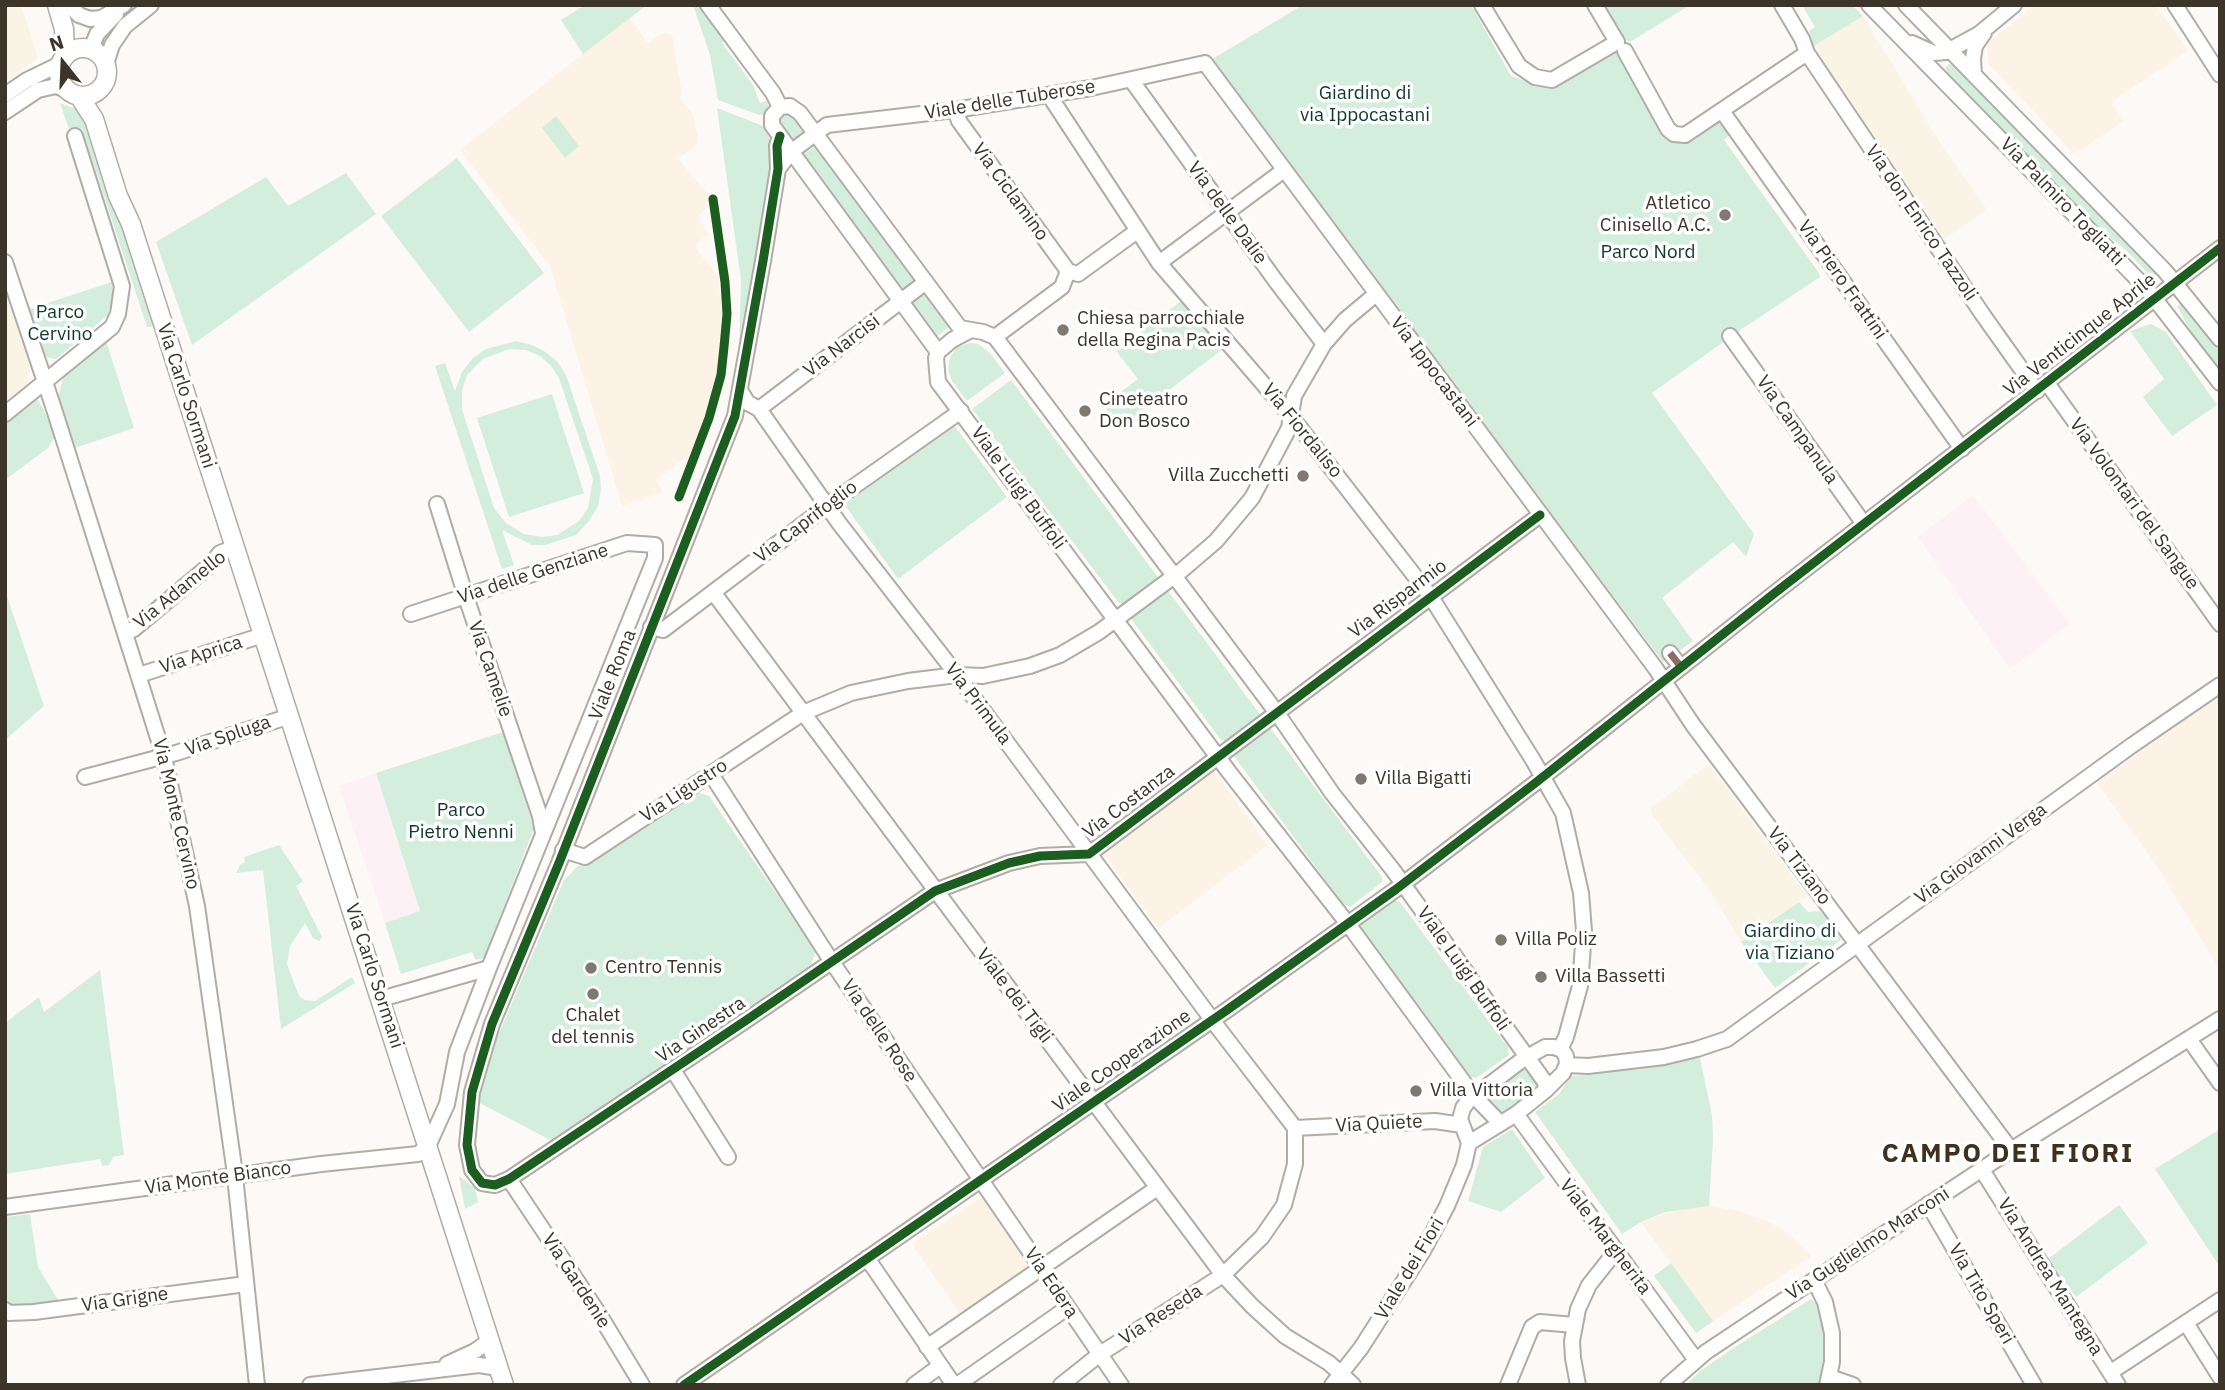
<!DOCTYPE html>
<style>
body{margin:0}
#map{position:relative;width:2225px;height:1390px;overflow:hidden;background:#fcf9f6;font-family:"IBM Plex Sans",sans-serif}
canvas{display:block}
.frame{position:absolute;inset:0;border:7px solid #3d342a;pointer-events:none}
.north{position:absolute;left:28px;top:28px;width:70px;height:70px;-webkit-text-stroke:5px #fff;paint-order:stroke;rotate:342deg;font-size:19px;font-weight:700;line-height:28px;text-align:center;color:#3d342a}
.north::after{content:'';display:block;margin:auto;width:24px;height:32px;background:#3d342a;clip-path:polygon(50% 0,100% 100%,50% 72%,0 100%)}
</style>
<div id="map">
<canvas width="2225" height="1390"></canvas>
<div class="frame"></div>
<div class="north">N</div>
</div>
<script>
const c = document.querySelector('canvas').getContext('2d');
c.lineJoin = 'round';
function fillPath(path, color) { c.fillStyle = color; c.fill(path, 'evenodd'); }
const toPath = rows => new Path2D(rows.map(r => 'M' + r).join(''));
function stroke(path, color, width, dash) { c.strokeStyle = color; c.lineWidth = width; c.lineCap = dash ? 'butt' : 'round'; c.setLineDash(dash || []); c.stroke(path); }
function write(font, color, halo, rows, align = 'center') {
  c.font = font + ' "IBM Plex Sans",sans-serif'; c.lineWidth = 7; c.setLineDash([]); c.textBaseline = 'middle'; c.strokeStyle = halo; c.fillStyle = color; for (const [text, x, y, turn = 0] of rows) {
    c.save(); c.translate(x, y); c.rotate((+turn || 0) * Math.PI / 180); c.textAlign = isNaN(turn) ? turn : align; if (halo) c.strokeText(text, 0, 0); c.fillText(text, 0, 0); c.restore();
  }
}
fillPath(toPath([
 [1973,495,2070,624,2010,669,1918,537],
 [376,773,420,911,385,923,339,786]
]), '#fdf1f5');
fillPath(toPath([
 [5,5,21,5,38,58,5,83],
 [1863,16,1939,141,1987,210,1941,241,1873,144,1814,46],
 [5,288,31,368,27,384,5,402],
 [1709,764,1807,896,1741,942,1711,892,1652,815,1651,808]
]), '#faf4e7');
fillPath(toPath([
 [2035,5,2156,5,2188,51,2111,102,2124,121,2074,154,1988,63,1987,43],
 [629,18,648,43,662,33,672,35,682,93,679,97,694,116,698,143,678,159,708,194,710,204,700,214,699,222,709,234,697,243,696,249,718,276,722,315,717,375,706,417,688,462,684,459,656,480,663,492,622,506,550,266,460,150],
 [2220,694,2220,970,2154,862,2097,783],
 [1213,770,1268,845,1158,928,1103,853],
 [982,1197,1030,1269,962,1316,912,1244],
 [1709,1206,1739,1211,1769,1222,1785,1231,1812,1256,1713,1321,1641,1222,1679,1209]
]), '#fdf2e6');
fillPath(toPath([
 [585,5,647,5,583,54,561,20],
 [693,5,704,5,728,38,722,43,753,85,760,103,767,101,769,109,765,114,759,115,718,100,710,55],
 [1303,5,1471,5,1511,76,1536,84,1550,85,1616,50,1662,133,1679,141,1686,141,1720,121,1730,134,1724,140,1819,273,1820,277,1736,333,1652,393,1754,534,1746,557,1733,542,1662,598,1693,641,1663,662,1209,61],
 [1602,5,1690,5,1630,42,1623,39],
 [1802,5,1852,5,1863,16,1814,46,1809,31,1815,27],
 [1949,64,1956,66,2158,274,2153,279,2126,250,2096,227,1947,74,1945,68],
 [60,103,81,111,92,121,156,323,150,327,147,327,82,129,70,132],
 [717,108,768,128,774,147,775,163,743,352,739,350,741,280],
 [790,111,807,133,794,143,776,121,780,113],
 [556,116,579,146,565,158,542,128],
 [814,147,821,149,918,281,903,292,804,161,804,154],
 [457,158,544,273,469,332,381,216],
 [346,173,376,214,192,345,156,242,266,177,288,206],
 [112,282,113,296,108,315,56,359,45,357,29,309],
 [926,290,952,325,936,337,910,302],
 [1181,301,1222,350,1120,427,1103,405,1138,379,1116,351],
 [2182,303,2220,349,2220,369,2191,332,2177,306],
 [2151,324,2166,332,2217,405,2172,436,2143,397,2164,379,2130,331],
 [106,341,134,428,75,448,58,398,63,378],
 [516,341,532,345,544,351,557,361,566,375,600,476,601,489,598,506,589,521,576,535,545,545,532,545,502,530,514,565,502,569,435,366,445,363,455,391,462,372,473,358,486,349],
 [509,349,526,350,540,356,551,366,559,378,593,479,588,508,579,521,557,535,542,537,524,534,506,523,494,508,462,409,462,391,467,375,483,359],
 [971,343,978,344,990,353,1005,373,967,401,952,381,948,369,950,358,957,347],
 [1011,380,1157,576,1157,582,1126,604,1119,603,972,409],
 [552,394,584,493,509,517,477,418],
 [37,399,44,410,55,437,48,448,5,480,5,423],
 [954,425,1007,497,898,579,844,504],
 [5,590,44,706,5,740],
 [1162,592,1169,592,1259,713,1259,719,1227,742,1221,740,1132,620,1132,614],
 [1265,728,1271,729,1382,877,1382,882,1350,907,1343,904,1234,756,1233,752],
 [503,732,534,828,484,958,476,960,472,952,401,974,385,923,420,911,376,773],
 [697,792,709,796,816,951,811,965,552,1141,478,1102,491,1052,564,880,577,867],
 [279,845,303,881,296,886,322,937,319,941,313,938,305,923,290,946,287,964,299,996,305,1000,315,1001,352,977,355,983,281,1029,263,870,236,873,240,865,245,862,244,857],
 [1393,901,1399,901,1508,1047,1509,1055,1476,1078,1469,1076,1362,932,1360,928,1362,923],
 [1799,902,1808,912,1821,911,1841,940,1775,988,1741,942],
 [100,970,124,1155,113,1157,109,1165,102,1166,100,1159,5,1174,5,1023,39,997,44,1012],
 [1700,1058,1712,1115,1713,1139,1709,1206,1665,1212,1641,1222,1622,1234,1535,1112,1559,1094,1571,1076,1588,1075],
 [1521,1068,1525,1070,1536,1083,1535,1091,1502,1114,1498,1113,1487,1098,1488,1090],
 [1512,1129,1545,1178,1501,1212,1468,1201,1483,1147],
 [2220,1129,2220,1267,2155,1169],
 [459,1176,475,1188,478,1202,465,1209],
 [2119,1205,2148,1243,2076,1297,2048,1259],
 [30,1214,38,1267,60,1303,22,1307,10,1305,5,1300,5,1217],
 [1671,1263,1713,1321,1696,1333,1654,1276],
 [1811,1299,1818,1305,1825,1337,1826,1357,1820,1385,1686,1385,1700,1371,1732,1349]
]), '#d4eede');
const minor = toPath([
 [69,5,79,15,90,19,101,18,124,5],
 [708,5,773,93,780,107],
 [1482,5,1519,66,1535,77,1552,80,1617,42,1595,5],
 [1782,5,1802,39,1807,53,1983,315,2037,391],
 [1869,5,2147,289,2220,383],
 [1906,5,2165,271,2220,339],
 [2175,5,2220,75],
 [1912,43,1934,53,1946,52,1979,34,2014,5],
 [91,49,97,34,116,14],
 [1625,51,1668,129,1674,134,1685,135,1807,53],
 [106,64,112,45,125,26,151,5],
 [1974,75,1973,59,1975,46,1984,33],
 [1132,81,1275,280,1324,344],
 [5,95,27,80,60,64],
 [1049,95,1159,263,1290,415,1431,597,1533,760,1563,813,1581,893,1584,931,1580,986,1566,1037,1560,1049],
 [955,110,959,121,1068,271],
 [1722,111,1962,449],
 [5,112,38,90,56,86,67,90],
 [780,136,777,146,778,169,763,261,735,416,559,863,492,1024,472,1092,467,1145,472,1170,482,1183,495,1185,509,1179,748,1019,935,891,1009,863,1040,856,1089,854,1540,515],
 [778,169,792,151,827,125,955,110,1091,88,1205,63,1656,669,1693,725,2011,1150],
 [5,262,54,409,164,757,197,906,234,1167,257,1385],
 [1159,263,1284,170],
 [1068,271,1078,274,1137,231],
 [969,331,952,340,938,352,936,358,938,382,1229,772,1348,924,1473,1095,1500,1123],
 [1730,336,1864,524],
 [995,337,1062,287,1068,271],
 [938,352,772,125,772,116,780,107,790,106,800,113,960,328,983,332,995,337,1277,713,1332,793,1393,870,1545,1082,1546,1090],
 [2047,383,2220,624],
 [741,392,748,403,759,409,839,523,957,675,1219,1029,1295,1128,1295,1164,1284,1205,1262,1237,1223,1275,1100,1354,1061,1385],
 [759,409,926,282],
 [5,414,112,327,118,314,122,286,75,136],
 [437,504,466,597,540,816,543,833],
 [713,592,1223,1275,1252,1306,1285,1336,1329,1363,1353,1385],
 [651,627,663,630,839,497,961,411],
 [125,633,134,629,210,565,220,553,235,547],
 [1670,653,1681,667],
 [139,675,263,635],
 [711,774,832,962,1121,1385],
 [85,777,176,753,290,716],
 [563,850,585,857,803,713,851,693,908,681,957,675,983,676,1030,666,1060,655,1099,632,1181,571,1216,541,1252,498,1289,428,1294,396,1324,344,1345,320,1376,294],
 [381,999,489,968],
 [2189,1039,2220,1083],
 [1554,1047,1562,1050,1566,1056,1567,1064,1563,1073,1546,1090,1516,1114,1469,1143,1460,1119,1463,1108,1469,1100,1522,1060,1545,1047,1554,1047],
 [1567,1065,1588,1066,1664,1057,1697,1049,1727,1039,2131,746,2220,685],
 [673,1070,728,1157],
 [1516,1114,1696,1360],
 [1295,1128,1435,1121,1462,1125],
 [1982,1170,2118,1385],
 [509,1179,599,1314,642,1385],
 [1928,1204,2034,1385],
 [5,1207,321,1164,418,1154,428,1146,447,1104,457,1052,489,968,655,558,655,545,627,543,411,614],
 [867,1258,954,1385],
 [1814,1280,1825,1302,1832,1333,1832,1362,1827,1385],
 [5,1310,9,1313,34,1312,246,1284],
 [2186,1323,2220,1377],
 [927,1347,1157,1188],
 [447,1364,475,1351,489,1341],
 [2111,1372,2220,1300],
 [1830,1377,1853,1385],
 [310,1385,479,1365,498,1368],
 [684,1385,1227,1010,1395,890,1534,784,1776,592,2220,248],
 [914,1385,940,1366],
 [957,1385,1067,1308],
 [1332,1385,1361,1348,1423,1251,1447,1206,1464,1165,1469,1143],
 [1508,1385,1532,1327,1540,1322,1574,1325],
 [1578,1385,1573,1358,1572,1341,1578,1309,1589,1285,1616,1251],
 [1668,1385,1706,1352,1814,1280,2011,1150,2220,1019]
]);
const major = toPath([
 [57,5,64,29,65,55],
 '59 72a24 24 0 1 1 48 0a24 24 0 1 1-48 0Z',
 [79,96,94,119,118,196,131,224,504,1385]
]);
stroke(minor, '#b1aca6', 18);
stroke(major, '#b1aca6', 21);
stroke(minor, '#fffefe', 14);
stroke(major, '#fffefe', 18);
stroke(toPath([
 [1670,653,1681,667]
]), '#8d6e63', 7, [14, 7]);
stroke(toPath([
 [780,136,777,146,778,169,763,261,735,416,559,863,492,1024,472,1092,467,1145,472,1170,482,1183,495,1185,509,1179,748,1019,935,891,1009,863,1040,856,1089,854,1540,515],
 [679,497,709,418,721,375,724,347,727,314,725,282,713,199],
 [684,1385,1227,1010,1395,890,1534,784,1776,592,2220,248]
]), '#1b5e20', 9);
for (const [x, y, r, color] of [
 [1725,215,7,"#807971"],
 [1063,330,7,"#807971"],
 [1085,411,7,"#807971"],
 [1303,476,7,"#807971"],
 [1361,779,7,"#807971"],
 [1501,940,7,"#807971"],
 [591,968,7,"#807971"],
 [1541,977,7,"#807971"],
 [593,994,7,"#807971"],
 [1416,1091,7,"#807971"]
]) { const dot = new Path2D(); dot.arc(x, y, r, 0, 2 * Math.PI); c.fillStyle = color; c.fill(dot); stroke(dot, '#fff', 2.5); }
write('19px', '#0e3a27', '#fff', [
 ["Giardino di",1365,94],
 ["via Ippocastani",1365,116],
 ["Parco Nord",1648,253],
 ["Parco",60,313],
 ["Cervino",60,335],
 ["Parco",461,811],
 ["Pietro Nenni",461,833],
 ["Giardino di",1790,932],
 ["via Tiziano",1790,954]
]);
write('19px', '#3d342a', '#fff', [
 ["Viale delle Tuberose",1010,100,-9],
 ["Via Ciclamino",1010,192,54],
 ["Via Palmiro Togliatti",2062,202,46],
 ["Via delle Dalie",1227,213,54],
 ["Via don Enrico Tazzoli",1921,223,56],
 ["Via Piero Frattini",1842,280,55],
 ["Via Venticinque Aprile",2080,335,-38],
 ["Via Narcisi",842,346,-37],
 ["Via Ippocastani",1434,372,53],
 ["Via Carlo Sormani",186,396,72],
 ["Via Campanula",1797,430,55],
 ["Via Fiordaliso",1302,431,51],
 ["Viale Luigi Buffoli",1018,488,54],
 ["Via Volontari del Sangue",2134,504,54],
 ["Via Caprifoglio",806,522,-37],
 ["Via delle Genziane",533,574,-18],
 ["Via Adamello",180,590,-39],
 ["Via Risparmio",1398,599,-37],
 ["Via Aprica",201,655,-18],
 ["Via Camelie",490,669,71],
 ["Viale Roma",613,675,-68],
 ["Via Primula",978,704,53],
 ["Via Spluga",228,736,-19],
 ["Via Ligustro",684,791,-33],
 ["Via Costanza",1129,802,-37],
 ["Via Monte Cervino",176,814,77],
 ["Via Giovanni Verga",1981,854,-36],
 ["Via Tiziano",1799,866,53],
 ["Viale Luigi Buffoli",1463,969,55],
 ["Via Carlo Sormani",374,976,72],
 ["Viale dei Tigli",1014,996,53],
 ["Via Ginestra",701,1030,-34],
 ["Via delle Rose",879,1031,56],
 ["Viale Cooperazione",1122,1061,-35],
 ["Via Quiete",1379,1124,-3],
 ["Via Monte Bianco",218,1178,-8],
 ["Viale Margherita",1605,1237,53],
 ["Via Guglielmo Marconi",1868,1244,-33],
 ["Viale dei Fiori",1410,1269,-59],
 ["Via Andrea Mantegna",2050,1277,58],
 ["Via Gardenie",576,1281,57],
 ["Via Edera",1051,1283,56],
 ["Via Tito Speri",1981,1294,60],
 ["Via Grigne",125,1300,-8],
 ["Via Reseda",1161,1315,-33]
]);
write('19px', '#3d342a', '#fff', [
 ["Atletico",1711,204,"right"],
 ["Cinisello A.C.",1711,226,"right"],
 ["Chiesa parrocchiale",1077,319],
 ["della Regina Pacis",1077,341],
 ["Cineteatro",1099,400],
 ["Don Bosco",1099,422],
 ["Villa Zucchetti",1289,476,"right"],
 ["Villa Bigatti",1375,779],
 ["Villa Poliz",1515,940],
 ["Centro Tennis",605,968],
 ["Villa Bassetti",1555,977],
 ["Chalet",593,1016,"center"],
 ["del tennis",593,1038,"center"],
 ["Villa Vittoria",1430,1091]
], 'left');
c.letterSpacing = '2px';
write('bold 26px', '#41301b', '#fff', [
 ["CAMPO DEI FIORI",2008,1154]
]);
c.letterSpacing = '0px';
</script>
